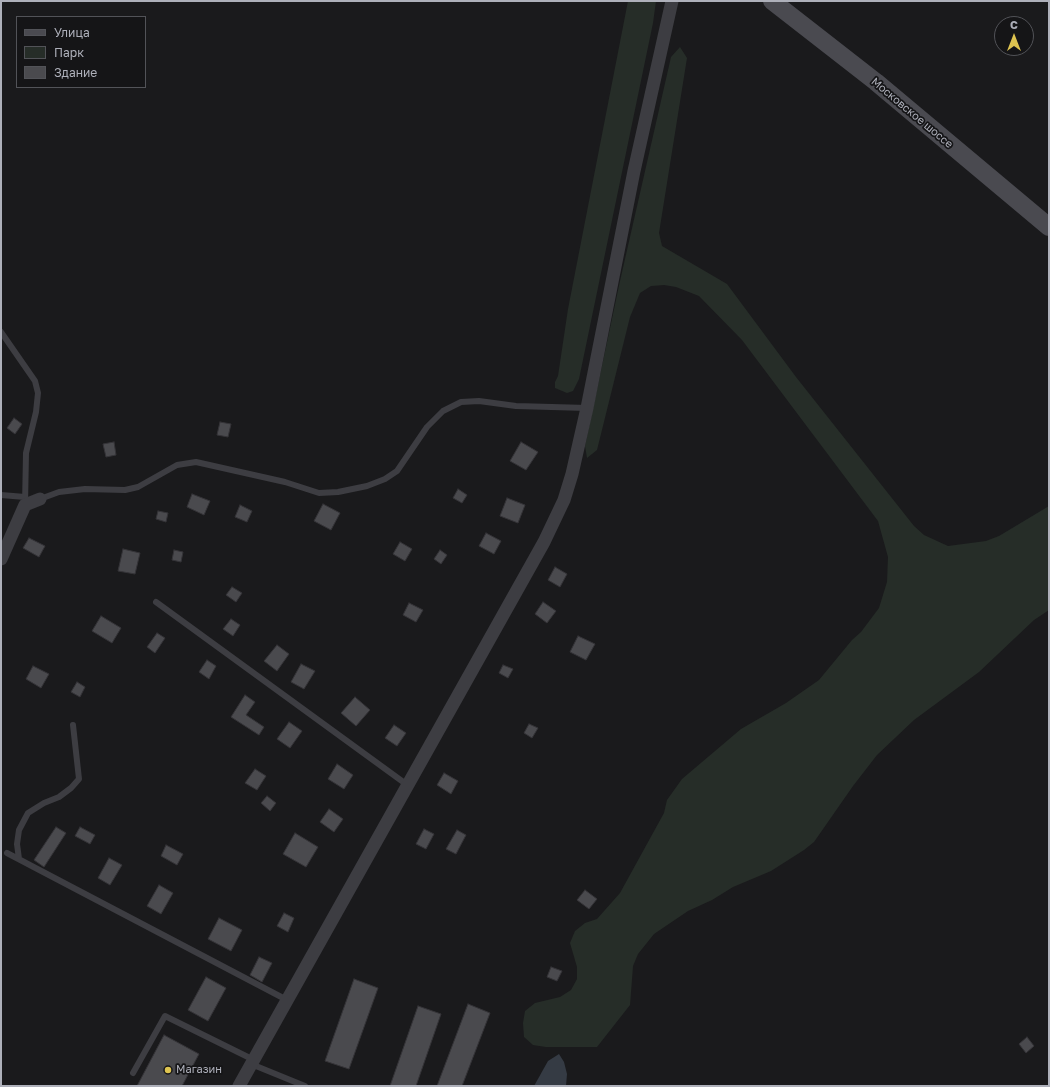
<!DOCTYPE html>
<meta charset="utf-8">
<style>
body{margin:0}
#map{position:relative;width:1050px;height:1087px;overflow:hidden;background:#1a1a1c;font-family:"Golos Text",sans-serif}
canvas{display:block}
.frame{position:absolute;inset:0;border:2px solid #aeb0ba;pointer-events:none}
.legend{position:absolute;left:16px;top:16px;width:130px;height:72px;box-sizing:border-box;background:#151517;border:1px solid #525358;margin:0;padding:5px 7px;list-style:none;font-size:12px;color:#aeb0ba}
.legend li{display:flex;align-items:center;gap:8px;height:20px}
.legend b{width:20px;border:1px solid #525358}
.north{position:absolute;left:994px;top:16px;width:40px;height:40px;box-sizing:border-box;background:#151517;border:1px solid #525358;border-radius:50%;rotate:0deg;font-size:11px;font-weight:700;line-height:16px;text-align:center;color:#aeb0ba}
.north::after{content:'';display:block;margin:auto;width:14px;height:18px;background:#dec450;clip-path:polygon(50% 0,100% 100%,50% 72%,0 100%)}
</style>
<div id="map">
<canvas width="1050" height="1087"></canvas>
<div class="frame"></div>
<ul class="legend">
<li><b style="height:5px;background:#4a4a50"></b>Улица</li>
<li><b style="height:11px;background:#262d28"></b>Парк</li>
<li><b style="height:11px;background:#4a4a4e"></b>Здание</li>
</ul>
<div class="north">С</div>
</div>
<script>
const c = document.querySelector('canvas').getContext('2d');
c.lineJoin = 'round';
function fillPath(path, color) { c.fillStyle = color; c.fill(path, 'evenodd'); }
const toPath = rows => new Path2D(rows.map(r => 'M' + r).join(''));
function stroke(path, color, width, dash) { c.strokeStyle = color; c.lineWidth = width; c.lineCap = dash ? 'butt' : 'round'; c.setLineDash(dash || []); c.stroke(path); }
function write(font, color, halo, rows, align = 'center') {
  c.font = font + ' "Golos Text",sans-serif'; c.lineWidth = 3.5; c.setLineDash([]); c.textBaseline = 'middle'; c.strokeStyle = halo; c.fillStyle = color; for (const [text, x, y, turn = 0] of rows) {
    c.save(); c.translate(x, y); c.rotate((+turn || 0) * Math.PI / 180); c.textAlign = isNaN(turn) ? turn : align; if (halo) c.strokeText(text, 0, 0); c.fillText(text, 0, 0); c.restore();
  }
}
fillPath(toPath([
 [628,1,656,1,653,23,579,379,573,391,567,393,555,388,555,382,558,376,568,309],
 [680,47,687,58,659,233,662,246,727,284,796,377,914,526,924,535,948,546,986,541,999,536,1049,506,1049,610,1034,620,979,672,914,720,877,755,853,786,814,842,804,850,771,871,733,887,712,900,688,911,654,934,638,954,633,966,630,1005,597,1047,546,1047,533,1045,524,1037,523,1023,525,1011,535,1003,560,997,571,990,577,979,577,967,570,943,575,931,585,923,597,919,620,893,664,813,667,800,682,779,741,729,786,703,819,680,852,640,861,632,879,608,887,582,888,557,878,521,742,340,699,296,676,287,664,285,651,286,640,293,630,317,597,450,587,458,585,446,620,281,671,57]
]), '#262d28');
fillPath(toPath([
 [559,1054,564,1062,567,1074,566,1086,534,1086,548,1061]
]), '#353b44');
const building = toPath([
 [14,418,22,424,15,434,7,428,14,418],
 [220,422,231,424,228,437,217,435,220,422],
 [114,442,116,455,106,457,103,444,114,442],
 [521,442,538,452,526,470,510,461,521,442],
 [458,489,467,495,462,503,453,498,458,489],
 [192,494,210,501,204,515,187,507,192,494],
 [507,498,525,505,518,523,500,516,507,498],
 [323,504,340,513,331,530,314,521,323,504],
 [240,505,252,511,247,522,235,517,240,505],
 [158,511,168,513,166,522,156,519,158,511],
 [486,533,501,541,494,554,479,546,486,533],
 [29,538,45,546,39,557,23,548,29,538],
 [400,542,412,549,405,561,393,554,400,542],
 [123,549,140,553,135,574,118,571,123,549],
 [174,550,183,552,181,562,172,560,174,550],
 [440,550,447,555,441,564,434,559,440,550],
 [555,567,567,574,560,587,548,580,555,567],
 [232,587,242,593,236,602,226,595,232,587],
 [543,602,556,611,547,623,535,614,543,602],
 [409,603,423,610,416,622,403,615,409,603],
 [101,616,121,628,112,643,92,631,101,616],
 [231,619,240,625,233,636,223,629,231,619],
 [157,633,165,638,155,653,147,647,157,633],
 [578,636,595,644,586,660,570,652,578,636],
 [277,645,289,654,277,671,264,661,277,645],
 [207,660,216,666,209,679,199,672,207,660],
 [301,664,315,671,304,689,291,682,301,664],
 [503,665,513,669,508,678,499,673,503,665],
 [33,666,49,674,41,688,26,679,33,666],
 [77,682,85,687,80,697,71,692,77,682],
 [245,695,255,702,246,715,264,727,259,735,231,717,245,695],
 [355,697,370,710,356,726,341,713,355,697],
 [289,722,302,731,290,748,277,739,289,722],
 [529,724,538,728,532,738,524,733,529,724],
 [394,725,406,733,397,746,385,738,394,725],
 [337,764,353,775,344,789,328,779,337,764],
 [255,769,266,776,257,790,245,783,255,769],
 [444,773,458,781,451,794,437,785,444,773],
 [267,796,276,803,270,811,261,803,267,796],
 [329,809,343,819,334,832,320,822,329,809],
 [56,827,66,833,44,867,34,860,56,827],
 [80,827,95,835,90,844,75,836,80,827],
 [424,829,434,834,426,849,416,844,424,829],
 [457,830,466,835,456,854,446,849,457,830],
 [295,833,318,847,306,867,283,854,295,833],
 [166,845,183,854,177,865,161,856,166,845],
 [109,858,122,865,110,885,98,878,109,858],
 [159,885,173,893,161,914,147,906,159,885],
 [585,890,597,899,589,909,577,900,585,890],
 [284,913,294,918,288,932,277,926,284,913],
 [219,918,242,930,231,951,208,939,219,918],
 [259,957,272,963,262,982,250,975,259,957],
 [551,967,562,971,557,981,547,977,551,967],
 [206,977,226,988,208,1021,188,1010,206,977],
 [354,979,378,988,349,1069,325,1061,354,979],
 [468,1004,490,1013,462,1086,437,1086,468,1004],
 [418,1006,441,1014,416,1086,390,1086,418,1006],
 [164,1035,199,1054,182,1086,137,1086,164,1035],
 [1027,1037,1034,1046,1026,1053,1019,1044,1027,1037]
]);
fillPath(building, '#4a4a4e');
stroke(building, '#353438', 1);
stroke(toPath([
 [1,332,35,381,38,393,36,412,26,453,25,505],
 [1,495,25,497],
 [40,499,59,492,85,489,125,490,138,487,177,465,196,462,285,482,319,493,338,492,367,486,385,479,397,471,427,427,443,411,461,402,479,401,516,406,587,408],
 [156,602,406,784],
 [7,853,287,1000],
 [19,859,17,844,19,830,28,813,44,803,59,797,71,788,79,779,73,725],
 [251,1064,305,1086],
 [133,1073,165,1016,254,1060]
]), '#3d3d42', 6);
stroke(toPath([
 [1,559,25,505,40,499],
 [239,1086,544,542,564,500,572,474,587,408,634,171,672,1]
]), '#3d3d42', 13);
stroke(toPath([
 [772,1,876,82,1049,227]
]), '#4a4a50', 18);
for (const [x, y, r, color] of [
 [168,1070,4,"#dec450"]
]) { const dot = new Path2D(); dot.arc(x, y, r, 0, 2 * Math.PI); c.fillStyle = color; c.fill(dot); stroke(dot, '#151517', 1.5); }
write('11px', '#aeb0ba', '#151517', [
 ["Московское шоссе",912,113,40]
]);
write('11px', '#aeb0ba', '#151517', [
 ["Магазин",176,1070]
], 'left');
</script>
